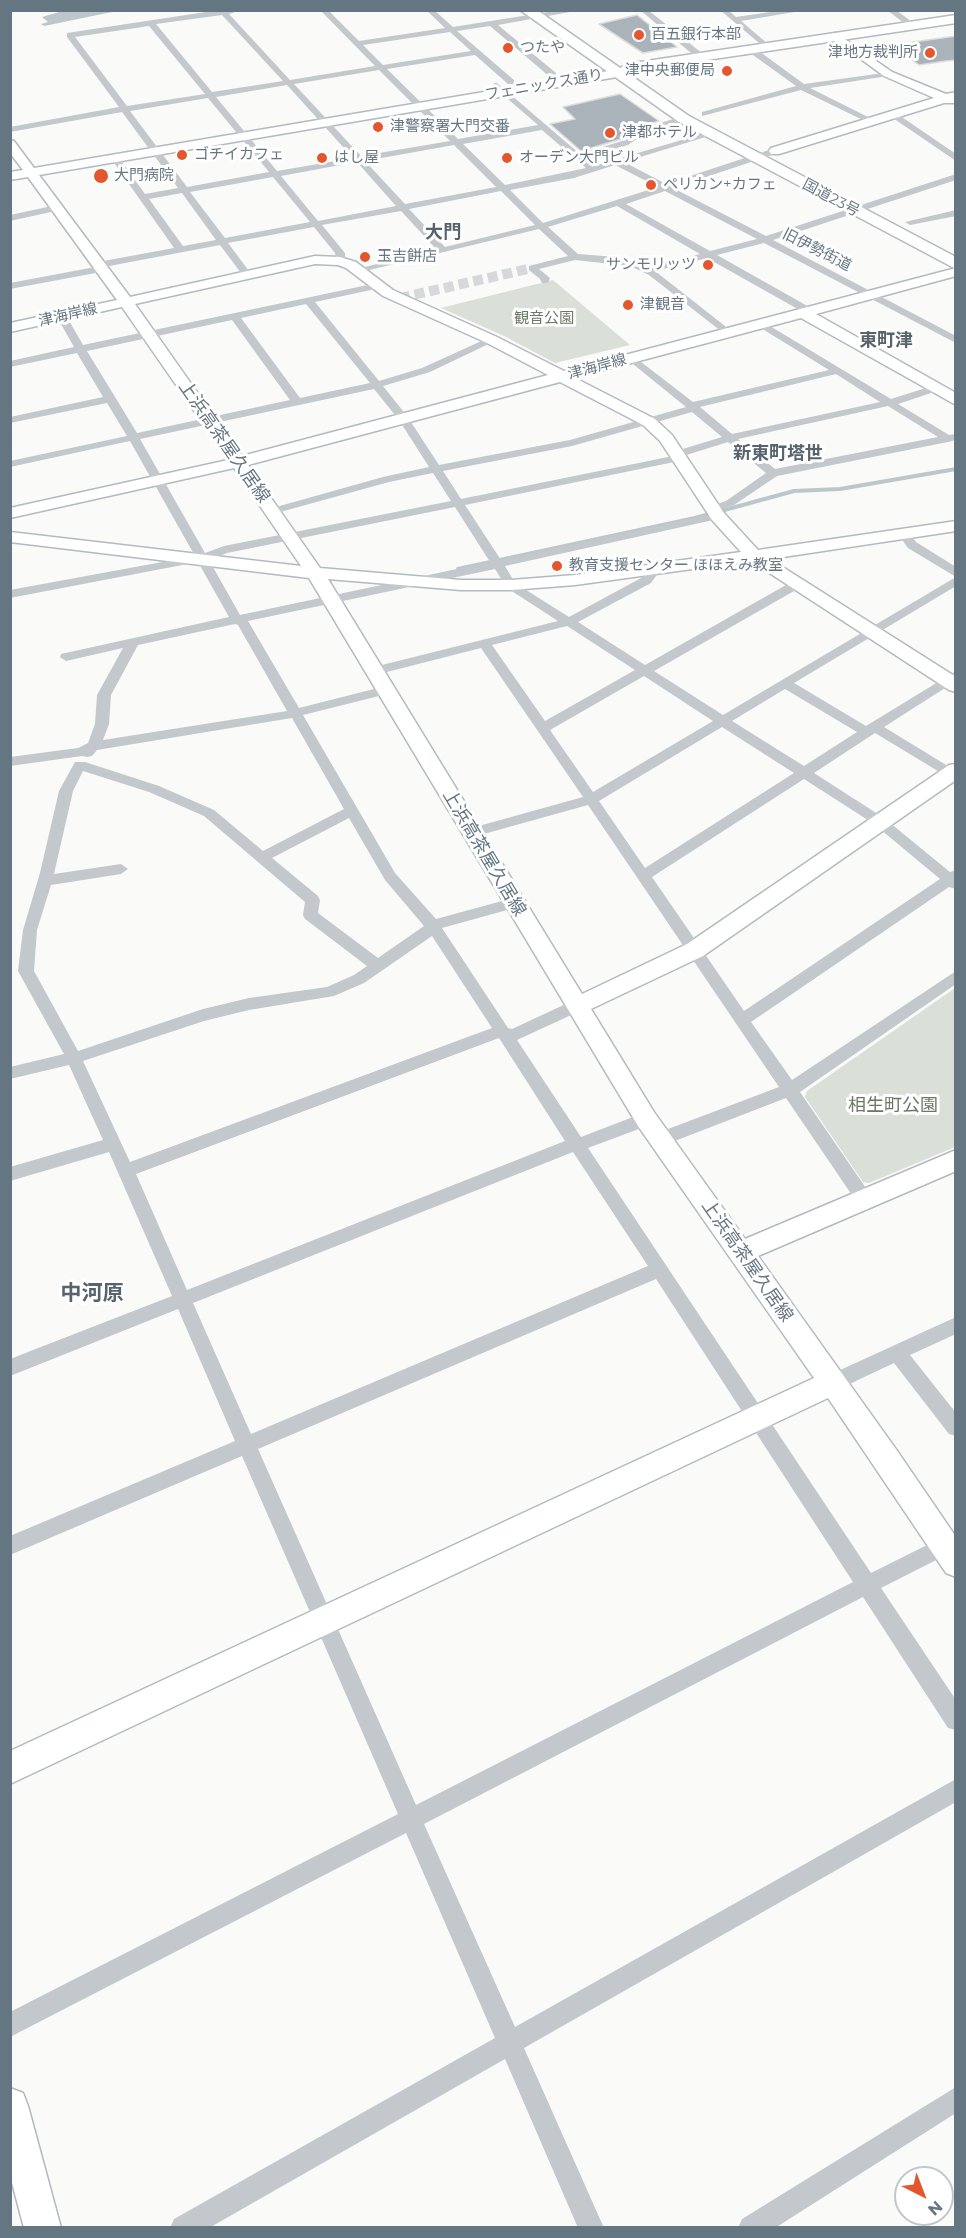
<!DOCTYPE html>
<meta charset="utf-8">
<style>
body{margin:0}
#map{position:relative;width:966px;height:2238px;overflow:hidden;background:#fafaf8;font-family:Montserrat,sans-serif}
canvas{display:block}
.frame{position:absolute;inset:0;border:12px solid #657683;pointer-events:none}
.north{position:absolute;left:894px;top:2166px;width:60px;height:60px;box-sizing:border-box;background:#fff;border:2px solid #c1c8cd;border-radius:50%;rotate:138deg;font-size:16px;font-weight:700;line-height:24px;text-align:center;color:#657683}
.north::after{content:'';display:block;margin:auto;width:21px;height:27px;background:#e4572e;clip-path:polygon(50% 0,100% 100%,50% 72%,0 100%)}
</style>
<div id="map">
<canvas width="966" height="2238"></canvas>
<div class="frame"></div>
<div class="north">N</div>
</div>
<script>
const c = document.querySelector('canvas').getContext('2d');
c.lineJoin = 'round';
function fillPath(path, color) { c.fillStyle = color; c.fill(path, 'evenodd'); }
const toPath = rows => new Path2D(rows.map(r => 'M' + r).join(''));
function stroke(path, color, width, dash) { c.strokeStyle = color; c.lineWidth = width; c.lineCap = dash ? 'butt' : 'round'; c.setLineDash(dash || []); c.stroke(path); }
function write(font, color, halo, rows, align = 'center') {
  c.font = font + ' Montserrat,"Noto Sans JP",sans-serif'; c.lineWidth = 6; c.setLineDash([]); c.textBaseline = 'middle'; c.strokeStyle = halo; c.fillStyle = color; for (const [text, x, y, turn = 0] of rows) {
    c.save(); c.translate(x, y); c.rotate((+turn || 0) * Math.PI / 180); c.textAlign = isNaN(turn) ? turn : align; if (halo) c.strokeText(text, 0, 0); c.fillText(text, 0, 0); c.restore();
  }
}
fillPath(toPath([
 [553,280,630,345,555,363,504,336,441,308],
 [955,988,955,1147,869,1183,863,1182,805,1097,807,1091]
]), '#dadfd7');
fillPath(toPath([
 [66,10,117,10,117,11,44,26,41,24,48,22,42,17]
]), '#bbc7cb');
stroke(toPath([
 [458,569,695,518,794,491,840,489,956,469]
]), '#bbc7cb', 4);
const building = toPath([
 [637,15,677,47,643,53,599,24,637,15],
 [956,36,956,60,946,61,919,65,892,45,956,36],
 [620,94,659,121,638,127,621,139,581,151,550,124,575,119,563,107,620,94]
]);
fillPath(building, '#aab3b9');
stroke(building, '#dcdcda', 1.5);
stroke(toPath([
 [400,298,532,268]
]), '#d5d9db', 10, [10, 5]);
const secondary = toPath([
 [836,33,892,72,946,94,956,92,956,103,944,103,779,154,771,154,769,151,771,148,934,98,884,76,832,38,832,34,836,33],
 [633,63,639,67,637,69,617,77,39,175,130,297,315,256,340,257,356,262,393,290,497,337,564,371,956,268,956,276,816,314,956,393,956,405,801,318,575,378,655,419,672,435,724,513,758,550,956,521,956,531,770,559,956,677,956,692,949,690,751,561,575,585,511,590,461,590,328,579,582,994,687,944,949,765,956,764,956,780,703,956,591,1009,654,1112,745,1239,956,1150,956,1171,758,1256,898,1452,956,1537,956,1577,946,1573,828,1398,10,1784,10,1751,814,1378,638,1126,309,578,10,542,10,532,301,566,234,468,10,518,10,508,228,460,122,307,10,332,10,323,117,300,28,177,10,180,10,172,23,170,10,153,10,140,14,141,34,168,614,70,633,63],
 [315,264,338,265,346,268,383,296,487,343,548,375,242,456,135,304,315,264],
 [560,382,643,425,660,441,712,520,741,552,575,575,511,580,461,580,320,568,248,465,560,382],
 [10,2088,23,2093,28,2106,61,2228,24,2228,10,2175,10,2088]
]);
const primary = toPath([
 [956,15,956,23,633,71,626,67,633,63,956,15]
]);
const highway = toPath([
 [520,10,537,10,689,116,956,257,956,269,679,122,520,10]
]);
stroke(secondary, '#b3babf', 3);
stroke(primary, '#b5babe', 3);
stroke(highway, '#b4b9bd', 3);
fillPath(toPath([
 [219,10,241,10,229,14,290,80,375,66,320,10,328,10,359,41,445,28,426,10,434,10,453,27,560,10,581,10,498,25,556,73,556,77,550,77,490,26,457,31,514,80,514,84,508,84,475,55,387,69,458,139,538,125,494,87,494,83,497,83,580,154,622,141,639,129,684,116,688,119,645,133,628,145,585,158,594,166,712,131,712,135,624,162,666,184,772,149,778,149,778,153,673,188,766,236,956,174,956,180,773,240,956,336,956,343,764,243,717,255,811,308,811,312,803,312,707,258,655,271,730,330,730,334,726,335,649,275,630,266,575,260,539,269,550,278,548,283,542,283,540,279,529,270,529,266,568,256,539,229,357,273,357,269,436,249,401,211,322,225,345,253,345,261,340,264,337,263,335,253,314,227,228,243,252,275,247,278,244,277,220,245,104,267,106,269,101,272,10,289,10,283,95,267,93,265,98,262,174,248,110,157,117,155,145,194,178,188,122,112,10,132,10,127,119,107,67,37,67,33,219,10],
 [222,15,283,81,212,92,156,24,222,15],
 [149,26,205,94,127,106,75,37,149,26],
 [450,32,471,51,383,65,363,45,450,32],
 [379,70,450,141,361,156,294,84,379,70],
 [287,85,353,158,277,171,216,97,287,85],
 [208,98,269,172,187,187,130,111,208,98],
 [542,130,586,168,505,185,463,144,542,130],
 [454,145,496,187,405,204,365,161,454,145],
 [357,162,396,206,318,221,281,176,357,162],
 [615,165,658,187,543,223,510,190,574,178,615,165],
 [273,177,310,222,225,238,190,192,273,177],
 [501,191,535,225,445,247,409,209,501,191],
 [665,191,757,239,710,251,626,204,665,191],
 [182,193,216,240,183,246,149,199,182,193],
 [617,206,700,254,647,267,617,257,578,254,548,227,617,206],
 [640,10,648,10,703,54,703,58,697,58,640,10],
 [720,10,728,10,736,17,784,10,806,10,741,21,768,44,769,46,765,48,720,10],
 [887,10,896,10,916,25,909,27,887,10],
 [746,46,752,46,804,84,891,72,891,76,888,76,810,88,876,121,869,123,801,90,702,116,702,112,796,86,746,50,746,46],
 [893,111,956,154,956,161,890,116,889,114,893,111],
 [57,205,62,208,60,210,10,221,10,215,57,205],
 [956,210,956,216,910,225,905,222,956,210],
 [377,283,382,286,380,288,315,302,379,381,422,368,488,338,497,340,430,372,383,386,407,416,439,465,570,440,686,407,628,360,628,356,632,355,693,402,829,370,756,325,755,323,760,320,891,399,932,386,940,386,940,390,898,404,949,435,956,434,956,440,948,442,777,476,734,505,713,512,709,511,709,507,726,501,766,473,728,442,683,456,683,460,679,461,465,505,501,560,718,513,722,514,724,516,718,519,505,566,515,583,569,617,643,577,651,566,659,566,661,569,651,583,578,622,645,665,793,581,801,581,801,587,654,671,723,715,956,577,956,586,794,683,866,726,956,671,956,681,884,727,956,771,956,782,875,733,814,773,884,818,950,872,956,870,956,889,949,887,751,1022,792,1080,956,971,956,984,800,1092,870,1194,873,1199,870,1204,864,1206,858,1204,786,1098,667,1144,661,1146,655,1144,653,1139,655,1134,779,1087,588,805,473,837,468,835,466,832,468,829,583,797,481,648,375,675,369,671,370,668,558,621,507,588,495,569,248,621,299,708,386,686,393,690,391,693,303,715,395,873,436,919,513,898,518,899,520,903,518,907,442,928,508,1028,512,1029,570,1002,582,1002,584,1006,582,1010,517,1040,581,1137,646,1112,652,1114,654,1119,652,1124,588,1148,871,1573,945,1536,952,1538,955,1545,952,1552,881,1588,956,1700,956,1730,948,1728,863,1597,424,1824,515,2027,956,1779,956,1802,524,2048,604,2228,578,2228,505,2059,209,2228,170,2228,174,2219,495,2038,406,1833,10,2037,10,2012,398,1814,242,1456,10,1555,10,1536,235,1441,178,1309,10,1376,10,1359,172,1296,109,1152,10,1181,10,1167,103,1140,69,1065,10,1079,10,1067,64,1054,18,971,23,930,40,873,59,791,75,762,85,762,159,786,214,810,263,851,344,809,292,718,97,750,92,756,87,757,82,756,10,766,10,757,78,748,88,743,95,724,97,695,123,648,66,661,60,657,61,654,229,617,198,562,10,598,10,590,195,556,130,441,10,467,10,461,127,436,107,403,10,423,10,417,103,397,77,353,10,367,10,361,74,347,57,317,62,314,67,317,83,345,377,283],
 [306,304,370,383,300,398,241,318,306,304],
 [232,320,290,400,137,433,87,351,232,320],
 [836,374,880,402,732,434,700,407,836,374],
 [374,389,399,420,429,467,383,477,269,509,267,511,273,514,389,482,433,473,451,501,224,546,205,553,140,439,374,389],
 [888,406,938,437,775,469,738,439,888,406],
 [692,412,722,437,673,452,673,456,461,499,443,471,572,446,692,412],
 [455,507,490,562,240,615,209,560,227,553,455,507],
 [235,624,238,625,287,711,103,740,109,724,111,695,138,645,235,624],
 [567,626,635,670,545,721,492,645,567,626],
 [644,676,713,721,593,792,550,730,644,676],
 [785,689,857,732,804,766,732,721,785,689],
 [722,727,794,773,645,868,599,801,722,727],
 [83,771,149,792,204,816,305,902,303,915,305,919,367,966,354,975,327,987,249,998,203,1009,78,1051,34,971,37,930,51,885,121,874,128,869,121,864,54,874,73,791,83,771],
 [804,779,874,824,940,879,744,1011,652,877,804,779],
 [349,818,385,880,424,926,378,958,318,913,320,900,318,896,272,858,349,818],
 [432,936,492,1028,130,1162,83,1061,204,1021,249,1010,334,996,364,983,432,936],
 [499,1038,565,1141,187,1290,136,1174,499,1038],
 [573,1152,648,1266,251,1434,193,1303,573,1152],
 [656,1279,853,1582,416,1805,258,1449,656,1279],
 [904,530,908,531,916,542,956,567,956,577,908,548,898,534,904,530],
 [956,1317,956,1334,910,1355,956,1413,956,1436,949,1434,894,1363,839,1389,832,1391,825,1389,823,1383,825,1377,956,1317],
 [956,2087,956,2113,775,2228,738,2228,742,2219,956,2087]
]), '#c3c8cc');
fillPath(secondary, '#fff');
fillPath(primary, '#fff');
fillPath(highway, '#fff');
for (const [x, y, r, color] of [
 [639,35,6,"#e4572e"],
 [508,48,6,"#e4572e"],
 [930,53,6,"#e4572e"],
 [727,71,6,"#e4572e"],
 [378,127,6,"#e4572e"],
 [610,133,6,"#e4572e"],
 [182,155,6,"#e4572e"],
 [322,158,6,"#e4572e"],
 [507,158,6,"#e4572e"],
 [101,176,8,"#e4572e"],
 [651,185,6,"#e4572e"],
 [365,257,6,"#e4572e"],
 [708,265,6,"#e4572e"],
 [628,305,6,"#e4572e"],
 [557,566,6,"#e4572e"]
]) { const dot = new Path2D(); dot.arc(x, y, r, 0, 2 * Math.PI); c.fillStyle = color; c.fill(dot); stroke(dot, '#fff', 2); }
write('15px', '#657683', '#fff', [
 ["百五銀行本部",651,35],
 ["つたや",520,48],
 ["津地方裁判所",918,53,"right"],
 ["津中央郵便局",715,71,"right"],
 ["津警察署大門交番",390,127],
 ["津都ホテル",622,133],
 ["ゴチイカフェ",194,155],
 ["はし屋",334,158],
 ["オーデン大門ビル",519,158],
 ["大門病院",114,176],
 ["ペリカン+カフェ",663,185],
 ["玉吉餅店",377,257],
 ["サンモリッツ",696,265,"right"],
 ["津観音",640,305],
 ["教育支援センター ほほえみ教室",569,566]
], 'left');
write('15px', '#657683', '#fff', [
 ["フェニックス通り",544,85,-10],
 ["国道23号",831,198,28],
 ["旧伊勢街道",817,250,27],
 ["津海岸線",68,315,-13],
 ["津海岸線",597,367,-15]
]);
write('15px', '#687a64', '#fff', [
 ["観音公園",544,319]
]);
write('bold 18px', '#57646e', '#fff', [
 ["大門",443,233],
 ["東町津",886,341],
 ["新東町塔世",778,454]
]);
write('18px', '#657683', '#fff', [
 ["上浜高茶屋久居線",224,442,55],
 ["上浜高茶屋久居線",484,853,59],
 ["上浜高茶屋久居線",747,1261,55]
]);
write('18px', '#687a64', '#fff', [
 ["相生町公園",893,1106]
]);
write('bold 21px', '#57646e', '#fff', [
 ["中河原",92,1294]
]);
</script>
